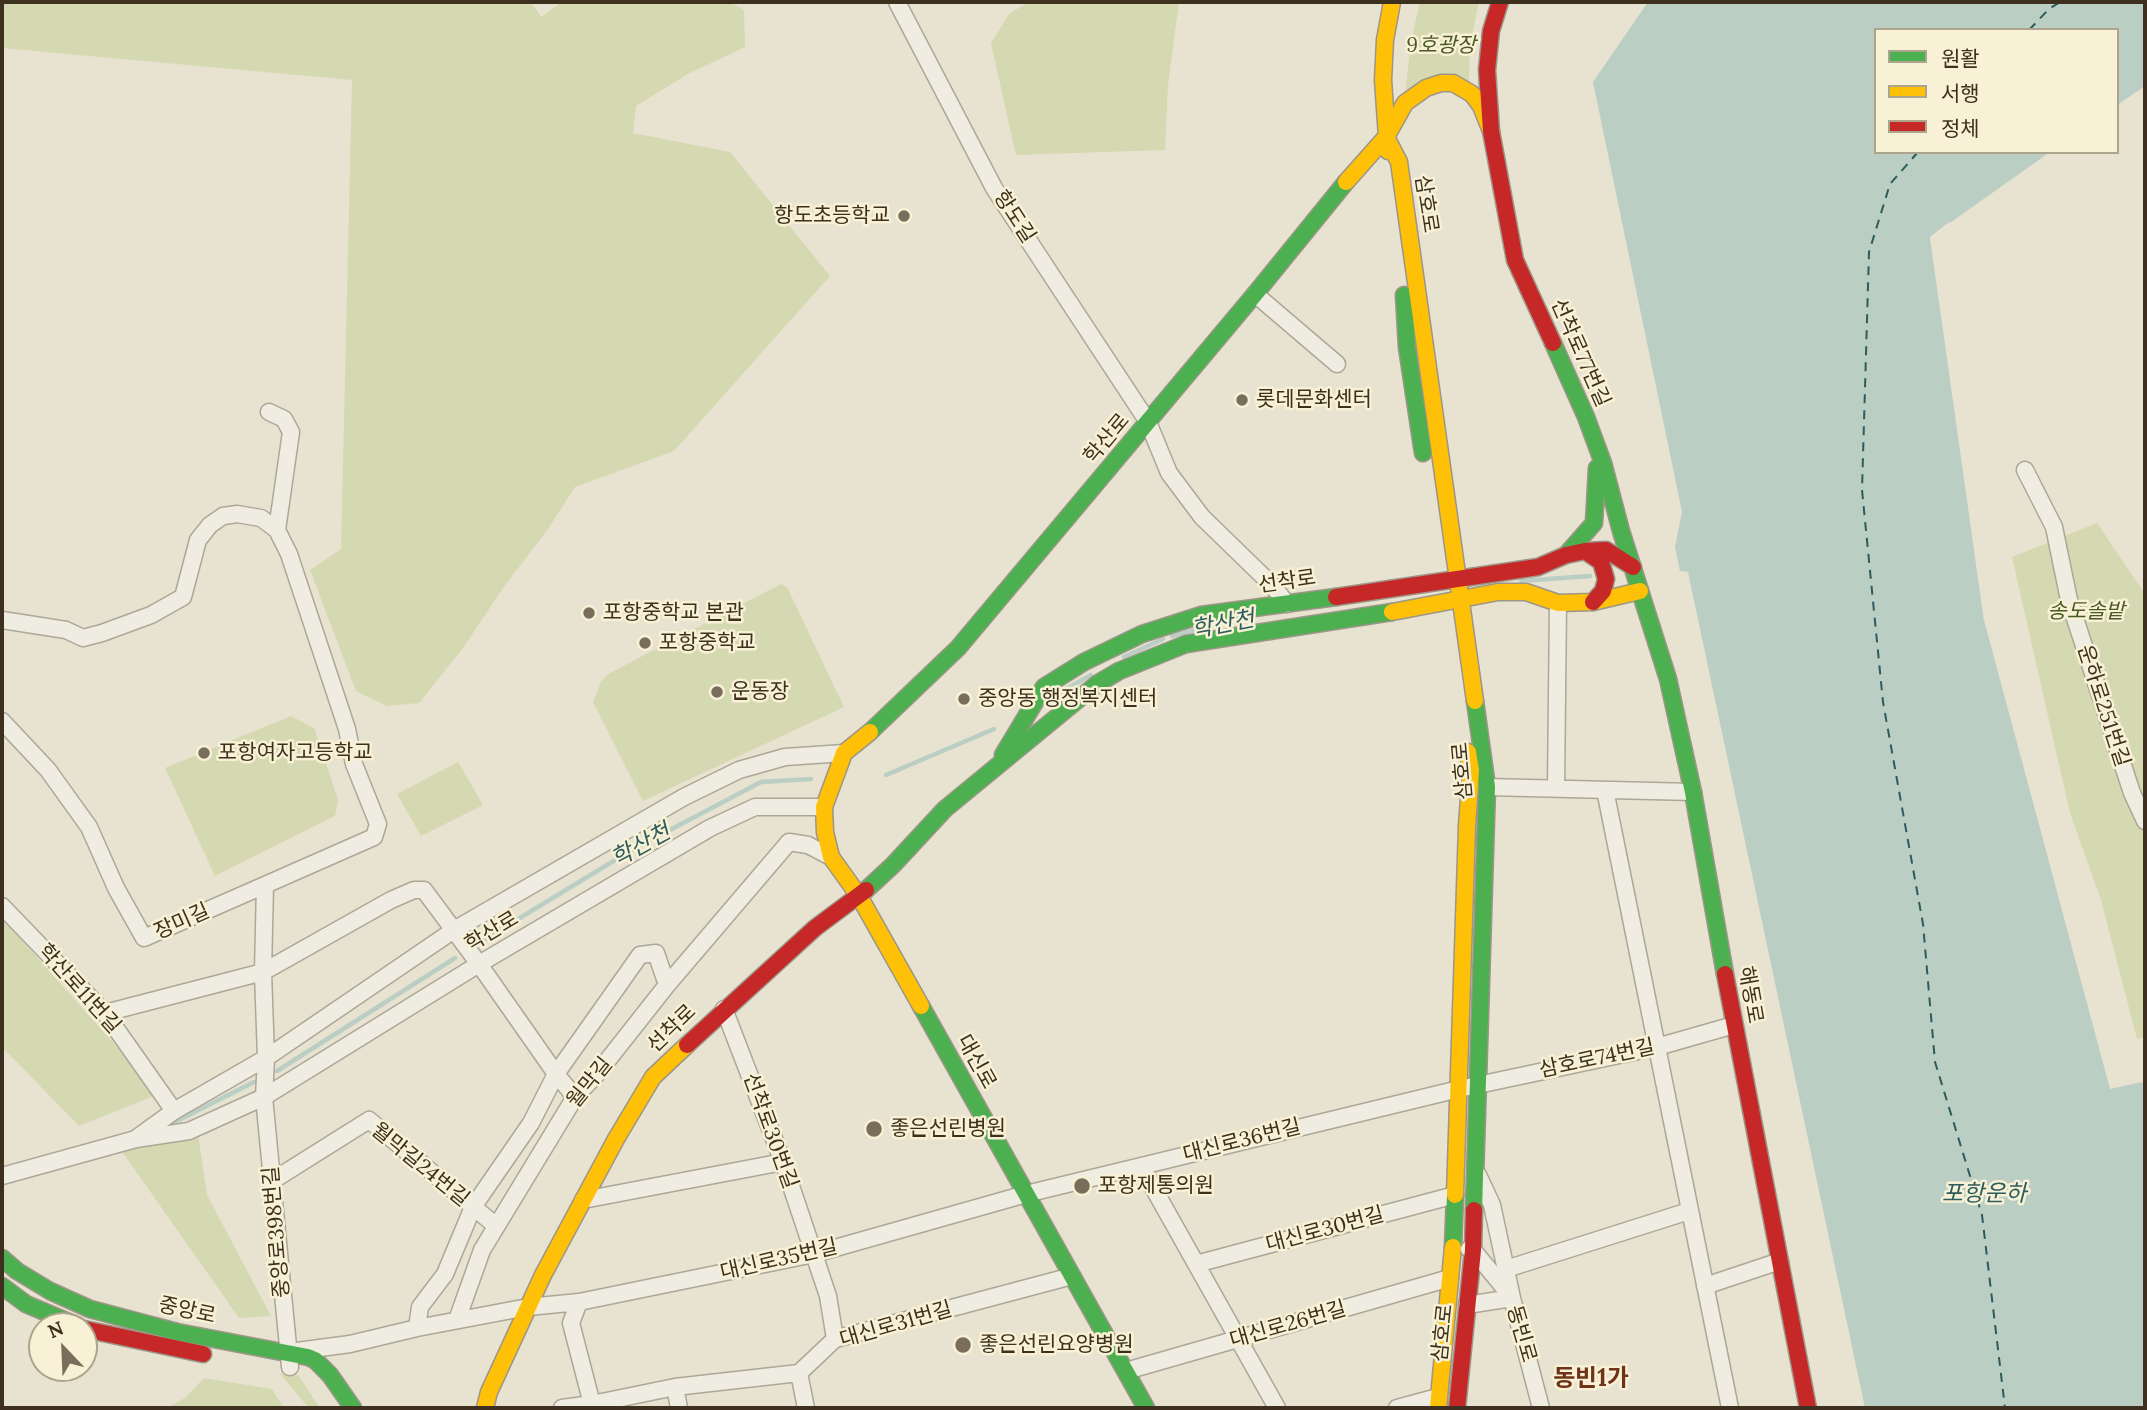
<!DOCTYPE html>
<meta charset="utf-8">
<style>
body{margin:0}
#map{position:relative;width:2147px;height:1410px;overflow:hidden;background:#e8e2d0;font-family:Lora,"Noto Sans KR",serif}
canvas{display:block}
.frame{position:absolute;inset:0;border:4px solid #3d301e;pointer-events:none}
.legend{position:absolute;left:1874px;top:28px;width:245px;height:126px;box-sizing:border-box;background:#f8f1d5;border:2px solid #ada48c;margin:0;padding:9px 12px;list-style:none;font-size:21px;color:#3d301e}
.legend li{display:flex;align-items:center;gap:14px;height:35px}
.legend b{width:35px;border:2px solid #ada48c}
.north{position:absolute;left:28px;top:1312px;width:70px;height:70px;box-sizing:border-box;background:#f8f1d5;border:2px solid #ada48c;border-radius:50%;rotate:337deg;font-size:19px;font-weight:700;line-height:28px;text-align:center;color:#3d301e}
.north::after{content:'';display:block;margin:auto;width:24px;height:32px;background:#796e5c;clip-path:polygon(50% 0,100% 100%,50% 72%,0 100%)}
</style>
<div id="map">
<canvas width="2147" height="1410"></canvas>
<div class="frame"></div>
<ul class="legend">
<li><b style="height:9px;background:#4caf50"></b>원활</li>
<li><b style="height:9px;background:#ffc107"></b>서행</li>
<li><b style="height:9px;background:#c62828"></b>정체</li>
</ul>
<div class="north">N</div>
</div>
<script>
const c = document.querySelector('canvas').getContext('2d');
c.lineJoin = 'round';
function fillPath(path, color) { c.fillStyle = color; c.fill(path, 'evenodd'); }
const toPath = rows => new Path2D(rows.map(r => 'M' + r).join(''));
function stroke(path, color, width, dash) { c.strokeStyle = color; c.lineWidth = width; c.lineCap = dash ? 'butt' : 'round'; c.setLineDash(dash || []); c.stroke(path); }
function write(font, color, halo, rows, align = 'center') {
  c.font = font + ' Lora,"Noto Sans KR",serif'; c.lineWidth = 5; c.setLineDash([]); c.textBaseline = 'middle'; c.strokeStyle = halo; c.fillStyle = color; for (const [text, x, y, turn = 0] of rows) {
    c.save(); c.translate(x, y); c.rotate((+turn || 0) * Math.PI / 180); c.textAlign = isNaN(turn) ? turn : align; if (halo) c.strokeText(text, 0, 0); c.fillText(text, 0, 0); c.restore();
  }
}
fillPath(toPath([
 [2,2,531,2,541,17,562,2,730,2,744,10,745,47,688,74,636,106,633,133,730,152,830,276,674,451,575,487,548,529,503,588,463,648,419,703,387,706,356,691,310,570,341,549,352,80,2,48],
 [1028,2,1179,2,1168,85,1165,150,1016,155,991,43,1009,14],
 [1420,2,1479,2,1470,45,1469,80,1405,93,1411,41],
 [2097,523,2145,594,2145,1037,2137,1039,2101,900,2070,813,2012,557],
 [781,584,787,587,844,707,643,801,593,702,601,682,608,674],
 [291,716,314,728,338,800,335,816,215,876,165,768],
 [458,762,483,805,421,836,397,794],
 [2,918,159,1094,79,1126,2,1047],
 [197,1128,207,1195,271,1316,239,1318,123,1153,136,1139],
 [280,1374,298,1375,320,1408,309,1408],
 [204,1378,272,1389,284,1408,167,1408,185,1398]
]), '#d5d9b1');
fillPath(toPath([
 [1648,2,2145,2,2145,86,2117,105,2117,30,1876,30,1876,152,2050,152,1930,237,1984,620,2110,1089,2142,1082,2145,1087,2145,1408,1865,1408,1688,572,1680,571,1675,547,1682,512,1593,82]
]), '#bacec4');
fillPath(toPath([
 [1949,222,1951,225,1934,239,1988,620,1984,620,1930,237]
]), '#e8e2d0');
stroke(toPath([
 [1521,581,1590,576],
 [1172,636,1221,623],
 [1124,657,1163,639],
 [1047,700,1091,675],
 [886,775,994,729],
 [482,941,630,851,761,782,811,779],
 [277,1071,455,958],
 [169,1125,254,1082]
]), '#bacec4', 4.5);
stroke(toPath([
 [2029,30,2049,9,2060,2],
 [1918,152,1890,184,1869,252,1862,490,1883,702,1923,924,1935,1062,1982,1215,2005,1408]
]), '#2c5c5e', 2, [9, 7]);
const street = toPath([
 [897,2,994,188,1148,422,1169,473,1202,517,1272,585,1287,604],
 [1255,294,1337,364],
 [269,412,284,419,291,432,277,530],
 [2025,470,2054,527,2069,600,2132,793,2145,821],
 [2,620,66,630,83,638,102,633,151,615,183,597,198,540,210,525,223,516,237,514,261,518,277,530,289,554,347,729,354,764,378,824,374,837,265,885],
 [2,721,48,770,89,827,116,888,144,938,265,885,263,972,266,1058,264,1097,290,1367],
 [1487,787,1693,792],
 [1556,788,1558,603],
 [1605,790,1730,1408],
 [2,906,105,1013,174,1111],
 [724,1009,783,1162,828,1296,835,1339],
 [105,1013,263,972,391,900,414,890,424,890,479,964,556,1074,575,1097],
 [138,1137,174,1111,266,1058,454,930,684,797,739,770,785,757,844,753],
 [1141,1166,1277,1408],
 [1478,1175,1492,1205,1512,1298,1541,1408],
 [2,1176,136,1139,189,1131,264,1097,479,964,710,828,755,807,824,807],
 [272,1181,369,1120,495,1225],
 [583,1200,783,1162],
 [1469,1249,1473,1250,1510,1295],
 [1196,1264,1455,1195],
 [1506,1269,1689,1211],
 [1705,1286,1780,1261],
 [579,1302,571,1323,593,1408],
 [1467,1305,1512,1298],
 [457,1320,482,1250,575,1097,596,1075,667,985,789,842,808,845,831,857],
 [417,1328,420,1307,445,1274,473,1207,531,1123,556,1074,640,955,656,953,667,985],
 [297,1351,350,1344,417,1328,528,1307,579,1302,814,1254,1026,1194,1459,1089,1657,1047,1734,1025],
 [1126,1371,1450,1278],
 [799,1373,806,1408],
 [675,1387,679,1408],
 [562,1408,592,1404,675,1387,799,1373,835,1339,1072,1276],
 [1397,1408,1438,1397]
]);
const fast = toPath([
 [1404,295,1407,347,1423,453],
 [1553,343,1586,417,1603,463,1621,531,1668,679,1693,792,1725,974],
 [1566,555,1594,523,1597,468],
 [870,732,958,648,1255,294,1346,182],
 [1003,755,1044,687,1084,662,1142,634,1201,615,1336,597],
 [866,890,893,865,945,809,1097,684,1119,671,1186,644,1392,612],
 [921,1006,1146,1408],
 [1474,1210,1487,787,1475,701],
 [1453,1247,1455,1195],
 [2,1258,17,1271,50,1291,90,1309,177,1332,308,1357,315,1360,330,1375,353,1408],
 [2,1286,26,1304,78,1326]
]);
const slow = toPath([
 [1386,137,1399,162,1475,701],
 [1388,151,1383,80,1385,40,1392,2],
 [1346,182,1386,137,1405,103,1426,88,1441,83,1453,83,1472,94,1481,106,1491,131],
 [1392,612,1498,592,1526,592,1558,603,1593,602,1640,591],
 [870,732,844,753,824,807,825,832,831,857,859,896,921,1006],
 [1455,1195,1467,826,1471,770,1468,752],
 [485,1408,489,1392,543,1275,616,1139,653,1077,687,1045],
 [1438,1408,1453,1247]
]);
const jam = toPath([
 [1500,2,1491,31,1487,70,1491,131,1515,260,1553,343],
 [1585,551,1601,562,1606,579,1603,591,1593,602],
 [1336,597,1538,567,1566,555,1585,551,1606,550,1633,567],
 [1725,974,1808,1408],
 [687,1045,815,928,866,890],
 [84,1329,203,1354],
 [1457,1408,1473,1250,1474,1210]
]);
stroke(street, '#ada798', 19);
stroke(fast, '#9d9688', 19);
stroke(slow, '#9d9688', 19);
stroke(jam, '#9d9688', 19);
stroke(street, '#efece1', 16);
stroke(fast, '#4caf50', 16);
stroke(slow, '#ffc107', 16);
stroke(jam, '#c62828', 16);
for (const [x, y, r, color] of [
 [904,216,7,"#796e5c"],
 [1242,400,7,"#796e5c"],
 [589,613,7,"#796e5c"],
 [645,643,7,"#796e5c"],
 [717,692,7,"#796e5c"],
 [964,699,7,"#796e5c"],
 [204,753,7,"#796e5c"],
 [874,1129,9,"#796e5c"],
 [1082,1186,9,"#796e5c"],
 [963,1345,9,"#796e5c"]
]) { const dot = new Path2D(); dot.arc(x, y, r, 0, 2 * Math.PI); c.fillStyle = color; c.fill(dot); stroke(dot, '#f8f1d5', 2.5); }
write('italic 21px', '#485b23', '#f8f1d5', [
 ["9호광장",1441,46],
 ["송도솔밭",2086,612]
]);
write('21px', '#3d301e', '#f8f1d5', [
 ["삼호로",1426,204,81],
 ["항도길",1014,217,57],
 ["선착로77번길",1580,353,66],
 ["학산로",1107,439,-50],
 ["선착로",1287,582,-8],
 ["운하로251번길",2103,706,72],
 ["삼호로",1463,771,-95],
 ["장미길",182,922,-24],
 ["학산로",492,932,-31],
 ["학산로11번길",79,989,48],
 ["해동로",1750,995,80],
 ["선착로",672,1029,-44],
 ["삼호로74번길",1597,1059,-12],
 ["대신로",976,1062,61],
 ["월막길",590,1083,-51],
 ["선착로30번길",770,1131,70],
 ["대신로36번길",1242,1141,-14],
 ["월막길24번길",420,1165,39],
 ["대신로30번길",1325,1230,-15],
 ["중앙로398번길",277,1232,-95],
 ["대신로35번길",779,1260,-13],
 ["중앙로",187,1311,12],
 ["대신로31번길",896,1325,-16],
 ["대신로26번길",1288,1325,-16],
 ["삼호로",1443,1333,-84],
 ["동빈로",1521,1334,74]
]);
write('21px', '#3d301e', '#f8f1d5', [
 ["항도초등학교",890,216,"right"],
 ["롯데문화센터",1256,400],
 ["포항중학교 본관",603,613],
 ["포항중학교",659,643],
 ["운동장",731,692],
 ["중앙동 행정복지센터",978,699],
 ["포항여자고등학교",218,753],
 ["좋은선린병원",890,1129],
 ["포항제통의원",1098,1186],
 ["좋은선린요양병원",979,1345]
], 'left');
write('italic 23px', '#2c5c5e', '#f8f1d5', [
 ["학산천",1223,625,-11],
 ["학산천",641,846,-29],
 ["포항운하",1984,1194]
]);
write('bold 24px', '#6d341a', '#f8f1d5', [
 ["동빈1가",1591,1379]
]);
</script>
